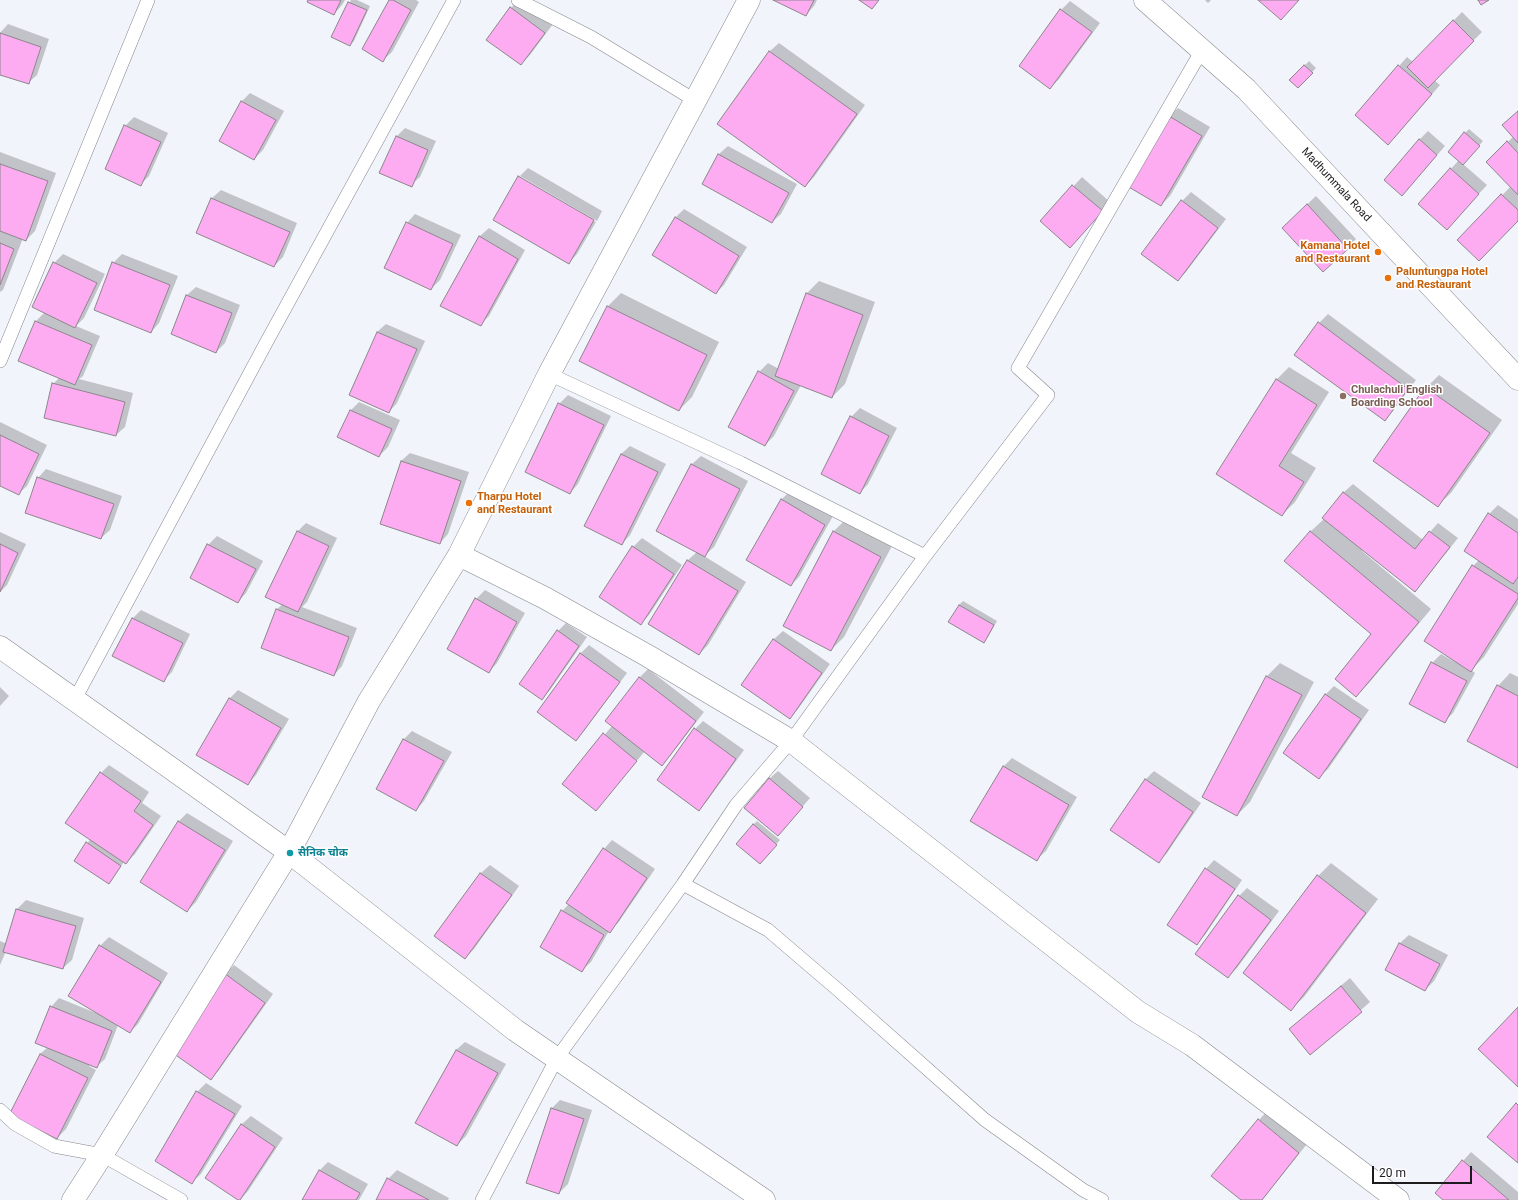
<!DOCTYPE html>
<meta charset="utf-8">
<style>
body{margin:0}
#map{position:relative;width:1518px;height:1200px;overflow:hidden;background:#f2f4fb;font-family:Roboto,sans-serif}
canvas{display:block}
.scale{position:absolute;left:1372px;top:1166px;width:100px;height:18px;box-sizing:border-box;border:2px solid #1c1c1f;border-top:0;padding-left:5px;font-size:12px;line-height:14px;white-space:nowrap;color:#1c1c1f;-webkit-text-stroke:3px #fff;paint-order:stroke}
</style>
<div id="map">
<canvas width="1518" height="1200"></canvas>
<div class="scale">20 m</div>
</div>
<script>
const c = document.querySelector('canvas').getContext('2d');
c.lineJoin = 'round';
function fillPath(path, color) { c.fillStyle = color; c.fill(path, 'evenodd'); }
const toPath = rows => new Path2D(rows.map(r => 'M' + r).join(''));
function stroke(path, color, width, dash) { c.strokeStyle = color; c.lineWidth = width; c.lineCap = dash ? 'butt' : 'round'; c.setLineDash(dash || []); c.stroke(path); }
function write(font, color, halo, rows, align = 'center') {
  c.font = font + ' Roboto,"Noto Sans Devanagari",sans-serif'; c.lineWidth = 3; c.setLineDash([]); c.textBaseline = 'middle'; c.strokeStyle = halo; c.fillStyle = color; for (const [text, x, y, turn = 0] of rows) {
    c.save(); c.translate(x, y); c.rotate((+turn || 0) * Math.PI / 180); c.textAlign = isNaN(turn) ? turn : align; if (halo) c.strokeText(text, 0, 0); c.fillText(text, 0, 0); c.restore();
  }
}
fillPath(toPath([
 [309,0,345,0,342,5,334,14],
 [351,0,357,0,370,6,354,41,350,45,332,37],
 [390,0,416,0,419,2,392,52,383,60],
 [519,0,553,24,530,55,521,64,511,8],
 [775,0,817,0,814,6,806,15],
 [1205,0,1211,0,1208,3],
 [1070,1,1100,23,1059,79,1050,88,1020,66,1061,10],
 [1462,12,1482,32,1434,80,1440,85,1397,135,1356,115,1407,57,1413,62],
 [8,24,49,39,37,75,28,83,0,74,0,33],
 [779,43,865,105,814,177,805,186,718,123,770,51],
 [1309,61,1316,68,1298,87,1291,80],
 [250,93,284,111,263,150,254,159,241,102],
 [1178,108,1210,127,1170,196,1161,205,1169,116],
 [1518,112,1518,220,1459,240,1511,186,1487,162,1514,136],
 [134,117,168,133,149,176,141,184,125,126],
 [405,128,436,141,420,177,411,185,396,137],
 [1469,129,1483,141,1463,164,1487,185,1455,220,1419,204,1459,160,1465,133],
 [1428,131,1445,146,1410,186,1419,140],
 [728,146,797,184,781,214,772,222,703,183,719,154],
 [0,152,56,173,35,231,26,240,23,238,3,290,0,292],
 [528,168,602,211,597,221,520,176,520,178,596,222,577,254,569,263,494,220,519,177],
 [1082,177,1110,202,1070,246,1041,221],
 [221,190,297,223,283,257,274,266,197,233,212,198],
 [1191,192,1226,219,1186,272,1178,280,1143,253,1182,201],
 [1316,196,1356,239,1347,248,1292,219],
 [684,209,747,247,724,285,716,293,653,255,676,217],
 [415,214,461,235,440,280,431,289,407,223],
 [489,228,525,250,489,316,481,324,441,305,480,236],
 [63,254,105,274,84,318,76,326,100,336,83,376,79,379,133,393,125,427,116,435,53,384,59,378,19,361,36,321,45,312,54,263],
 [122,254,178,276,159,323,151,332,113,263],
 [819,281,875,302,845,384,832,397,801,385,774,436,765,445,730,426,759,372,768,363,779,369,806,294],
 [196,287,240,305,225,343,216,352,172,334,187,295],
 [621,293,719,342,692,397,679,410,581,361,608,306],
 [1328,314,1416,380,1393,411,1385,420,1296,355,1319,323],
 [386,324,425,341,397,403,389,412,377,332],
 [1289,367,1329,392,1291,453,1316,468,1295,502,1282,515,1217,474,1276,380],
 [1439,375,1502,420,1451,493,1438,505,1426,388],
 [568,395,611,416,578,484,570,493,559,404],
 [359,402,400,420,388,447,379,456,350,411],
 [860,408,897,428,868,484,860,493,851,417],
 [0,422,47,445,27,486,18,494,0,485],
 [630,446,666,464,630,535,622,544,585,525,621,454],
 [410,453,469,472,448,534,440,543,401,461],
 [701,456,748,481,714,547,704,556,746,582,708,645,699,654,650,624,688,560,697,552,658,531,692,464],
 [46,469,122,496,110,530,101,538,38,478],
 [1353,484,1423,540,1438,523,1458,538,1423,582,1414,591,1363,550,1362,551,1431,609,1369,683,1356,696,1373,634,1310,532,1324,519,1344,492],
 [790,491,833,516,799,577,791,585,782,499],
 [1498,505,1518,519,1518,604,1484,657,1471,670,1475,673,1453,713,1445,721,1432,663,1441,654,1455,662,1456,661,1425,641,1473,566,1479,560,1489,514],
 [846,519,893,544,844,637,831,650,833,532],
 [306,523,337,538,307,602,302,607,357,628,342,666,334,675,262,647,277,609,283,604,298,531],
 [0,532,26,544,7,585,0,592],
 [217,536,263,561,246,593,238,602,208,545],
 [642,538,682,565,649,615,641,623,633,547],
 [485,590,525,613,497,663,489,672,448,649,476,599],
 [963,601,997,621,988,637,984,641,959,605],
 [141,610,190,634,172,672,164,680,132,619],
 [566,623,587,637,550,690,542,699,558,631],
 [783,631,830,664,798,709,790,718,743,684,774,639],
 [589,645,627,673,584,731,576,740,539,711,581,653],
 [1280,663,1314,682,1250,802,1237,815,1203,796,1267,676],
 [648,669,704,712,670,756,662,764,645,751,596,810,563,784,612,726,606,721,640,677],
 [1510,673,1518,677,1518,767,1498,686],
 [1334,686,1369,710,1328,769,1319,777,1285,753,1326,694],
 [0,687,9,696,0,706],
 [238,690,289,719,256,775,248,784,230,698],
 [703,721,744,750,707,801,699,810,695,729],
 [412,731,452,752,424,801,416,810,377,789,404,739],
 [1012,758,1077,797,1046,851,1037,859,1004,766],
 [109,765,149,792,142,803,161,816,135,854,126,863,124,862,109,883,87,843,91,839,101,773],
 [778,771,810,798,778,835,769,779],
 [1154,771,1201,803,1167,853,1158,862,1112,829,1146,779],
 [187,813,233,841,196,902,187,911,141,882,179,821],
 [757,821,780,840,764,859,753,825],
 [612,840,655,869,618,923,609,931,591,962,582,970,562,911,569,904,604,849],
 [1214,860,1242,880,1205,935,1197,943,1206,869],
 [1331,863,1378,899,1304,997,1291,1009,1318,876],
 [490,865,519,886,474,949,465,958,436,936,481,873],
 [1247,888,1279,911,1237,968,1228,977,1239,896],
 [26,900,84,918,72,960,63,968,6,951,0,965,0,941,7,944,17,909],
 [1409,935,1448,955,1434,981,1425,990,1386,969,1400,943],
 [109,937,168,973,138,1024,130,1032,118,1025,105,1059,96,1067,89,1064,89,1066,96,1070,66,1129,57,1138,40,1054,48,1047,51,1007,59,998,96,1013,96,1012,70,996,100,946],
 [234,965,273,994,219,1070,211,1079,225,974],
 [1350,978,1370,1002,1311,1054,1299,1021],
 [465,1042,506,1064,466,1136,457,1145,416,1122,456,1050],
 [206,1083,242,1106,201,1174,192,1182,197,1092],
 [560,1100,592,1110,568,1184,559,1193,527,1182,552,1108],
 [1267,1111,1307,1144,1262,1200,1242,1200,1259,1120],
 [251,1116,283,1138,248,1191,240,1200,207,1178,242,1124],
 [1471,1152,1518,1192,1518,1200,1445,1200,1463,1161],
 [328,1162,368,1184,359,1200,303,1200,320,1170],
 [397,1170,449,1198,448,1200,377,1200,388,1179]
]), '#0003');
const building = toPath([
 [308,0,341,0,334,15,307,2,308,0],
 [389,0,393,0,411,10,383,62,362,49,389,0],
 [773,0,814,0,806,16,773,0],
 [859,0,879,0,872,9,859,0],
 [1258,0,1299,0,1281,20,1258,0],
 [1478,0,1489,0,1481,5,1478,0],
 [348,2,367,10,350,46,331,37,348,2],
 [510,7,545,33,521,65,486,40,510,7],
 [1060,9,1092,32,1050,89,1019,66,1060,9],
 [1453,20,1474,41,1428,88,1407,67,1453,20],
 [0,33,41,47,29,84,0,75,0,33],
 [769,51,857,114,805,187,717,124,769,51],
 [1304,65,1313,73,1298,88,1289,80,1304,65],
 [1398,65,1432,94,1388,145,1355,115,1398,65],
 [241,101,276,120,254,160,219,141,241,101],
 [1518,111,1518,143,1502,125,1518,111],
 [1169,116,1202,136,1161,206,1127,186,1169,116],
 [124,125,161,142,141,186,105,169,124,125],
 [1464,132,1480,146,1463,165,1448,152,1464,132],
 [396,136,428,150,412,187,379,173,396,136],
 [1419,139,1437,155,1402,196,1384,180,1419,139],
 [1507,141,1518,153,1518,195,1486,162,1507,141],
 [718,154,789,193,772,223,702,184,718,154],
 [0,164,48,181,26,241,0,231,0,164],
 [1450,168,1479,194,1447,230,1418,204,1450,168],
 [518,176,594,220,569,264,493,220,518,176],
 [1072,185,1103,211,1070,248,1040,221,1072,185],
 [1501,194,1518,210,1518,221,1479,261,1457,240,1501,194],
 [211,198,290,232,274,267,196,233,211,198],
 [1181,200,1218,228,1178,281,1141,254,1181,200],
 [1307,204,1348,249,1323,272,1282,228,1307,204],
 [675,217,739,256,716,294,652,255,675,217],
 [406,222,453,244,431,290,384,268,406,222],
 [479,236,518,259,481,326,440,306,479,236],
 [0,243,14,249,0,285,0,243],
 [53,262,97,283,75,328,32,307,53,262],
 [112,262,170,285,151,333,94,310,112,262],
 [806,293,863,315,832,398,775,376,806,293],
 [186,295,232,313,216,353,171,334,186,295],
 [607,306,707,355,679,411,579,361,607,306],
 [35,321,92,345,75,385,18,361,35,321],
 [1318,322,1408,389,1385,421,1294,355,1318,322],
 [377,332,417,349,389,413,349,395,377,332],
 [758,371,794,391,765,446,728,427,758,371],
 [1276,379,1317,405,1279,466,1304,482,1282,516,1216,474,1276,379],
 [52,383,125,402,116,436,44,418,52,383],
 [1425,387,1490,433,1438,507,1373,461,1425,387],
 [558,403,604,425,570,494,525,472,558,403],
 [350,410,392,429,379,457,337,437,350,410],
 [850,416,889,436,860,494,821,474,850,416],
 [0,435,39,454,19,495,0,486,0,435],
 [621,454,658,472,622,545,584,526,621,454],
 [401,461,461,481,440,544,380,524,401,461],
 [691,464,740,489,705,557,656,531,691,464],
 [37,477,114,504,101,539,25,513,37,477],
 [1343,492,1415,549,1429,531,1450,547,1415,592,1322,518,1343,492],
 [781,499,825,525,791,586,746,560,781,499],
 [1488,513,1518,533,1518,577,1513,584,1464,551,1488,513],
 [297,531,329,546,298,612,265,597,297,531],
 [833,531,881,557,831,651,783,626,833,531],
 [1310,531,1419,622,1356,697,1335,679,1371,634,1284,561,1310,531],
 [0,544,18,553,0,592,0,544],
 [207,544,256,569,238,603,190,578,207,544],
 [632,546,674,574,641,625,599,597,632,546],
 [687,560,738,591,699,655,648,624,687,560],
 [1472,565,1518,594,1518,598,1471,672,1424,641,1472,565],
 [475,598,517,622,489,673,447,649,475,598],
 [959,605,994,625,984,643,948,622,959,605],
 [276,609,349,637,334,676,261,648,276,609],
 [132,618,183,643,164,682,112,656,132,618],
 [557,630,579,646,542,700,519,684,557,630],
 [773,639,822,673,790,719,741,685,773,639],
 [580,653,620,682,576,741,537,712,580,653],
 [1431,662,1467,681,1445,723,1409,704,1431,662],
 [1266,676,1302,695,1237,816,1202,797,1266,676],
 [639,677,696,721,662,766,605,721,639,677],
 [1497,685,1518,696,1518,768,1467,741,1497,685],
 [1325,694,1361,719,1319,779,1283,753,1325,694],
 [229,698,281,728,248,785,196,755,229,698],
 [694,728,736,759,699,811,657,780,694,728],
 [603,733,637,761,596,811,562,784,603,733],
 [403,739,444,761,416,811,376,789,403,739],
 [1003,766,1069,805,1037,861,970,821,1003,766],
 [100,772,141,801,134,811,153,825,126,864,65,823,100,772],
 [769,778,803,807,778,836,744,808,769,778],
 [1145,779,1193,812,1159,863,1110,830,1145,779],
 [178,821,225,850,187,912,140,882,178,821],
 [753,824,777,845,760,864,736,844,753,824],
 [86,842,121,866,109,884,74,861,86,842],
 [603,848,647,878,610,933,566,903,603,848],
 [1205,868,1235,889,1197,945,1167,925,1205,868],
 [480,873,512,895,465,959,434,936,480,873],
 [1317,875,1366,913,1291,1011,1243,973,1317,875],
 [1238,895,1271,920,1228,978,1195,954,1238,895],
 [16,909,76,926,63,969,3,952,16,909],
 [561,910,604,935,582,972,540,947,561,910],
 [1399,943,1440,964,1425,991,1385,970,1399,943],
 [99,945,161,982,130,1033,68,996,99,945],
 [224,973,265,1003,211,1080,170,1051,224,973],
 [1341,986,1362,1012,1310,1055,1289,1029,1341,986],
 [50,1006,112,1031,97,1068,35,1043,50,1006],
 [1518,1007,1518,1087,1478,1049,1518,1007],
 [456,1050,498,1073,457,1146,415,1123,456,1050],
 [40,1054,88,1078,57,1139,9,1115,40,1054],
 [196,1091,235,1114,192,1184,155,1161,196,1091],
 [1516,1103,1518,1105,1518,1163,1487,1137,1516,1103],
 [551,1108,584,1119,559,1194,526,1183,551,1108],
 [1258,1119,1299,1153,1262,1200,1241,1200,1211,1176,1258,1119],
 [241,1124,275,1147,240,1200,238,1200,205,1178,241,1124],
 [1462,1160,1509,1200,1443,1200,1435,1193,1462,1160],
 [319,1170,360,1193,356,1200,302,1200,319,1170],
 [387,1178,429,1200,376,1200,387,1178]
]);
fillPath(building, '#fdacf2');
stroke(building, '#8c868b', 1);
const lane = toPath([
 [518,0,591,37,696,101],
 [0,361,148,0],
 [925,556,1048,395,1018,368,1202,50],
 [75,699,266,343,454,0],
 [683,884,768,930,837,989,985,1120,1083,1190,1102,1200],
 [0,1110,15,1124,54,1146,102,1155,181,1200],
 [482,1200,557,1058,683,884,736,805,791,741,925,556,741,463,549,374]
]);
const street = toPath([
 [459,555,545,598,648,656,791,741,1138,1012,1192,1045,1398,1200],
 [0,647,289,852,515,1030,764,1200],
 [73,1200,102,1155,289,852,369,701,459,555,549,374,749,0]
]);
const secondary = toPath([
 [1145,0,1246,89,1518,379]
]);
stroke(lane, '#84868c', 14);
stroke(street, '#84868c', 23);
stroke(secondary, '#84868c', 23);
stroke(lane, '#fff', 13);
stroke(street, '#fff', 22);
stroke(secondary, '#fff', 22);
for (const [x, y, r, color] of [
 [1378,252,4,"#e8710a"],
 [1388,278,4,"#e8710a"],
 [1343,396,4,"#8d6e63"],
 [469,503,4,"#e8710a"],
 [290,853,4,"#0f9aa8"]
]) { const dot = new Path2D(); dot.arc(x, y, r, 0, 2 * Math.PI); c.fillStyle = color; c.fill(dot); stroke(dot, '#fff', 1.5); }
write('11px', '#1c1c1f', '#fff', [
 ["Madhummala Road",1336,185,47]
]);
write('bold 11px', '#c56008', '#fff', [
 ["Kamana Hotel",1370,246,"right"],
 ["and Restaurant",1370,259,"right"],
 ["Paluntungpa Hotel",1396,272],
 ["and Restaurant",1396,285],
 ["Tharpu Hotel",477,497],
 ["and Restaurant",477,510]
], 'left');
write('bold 11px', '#785e54', '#fff', [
 ["Chulachuli English",1351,390],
 ["Boarding School",1351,403]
], 'left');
write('bold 11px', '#0d838f', '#fff', [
 ["सैनिक चोक",298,853]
], 'left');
</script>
